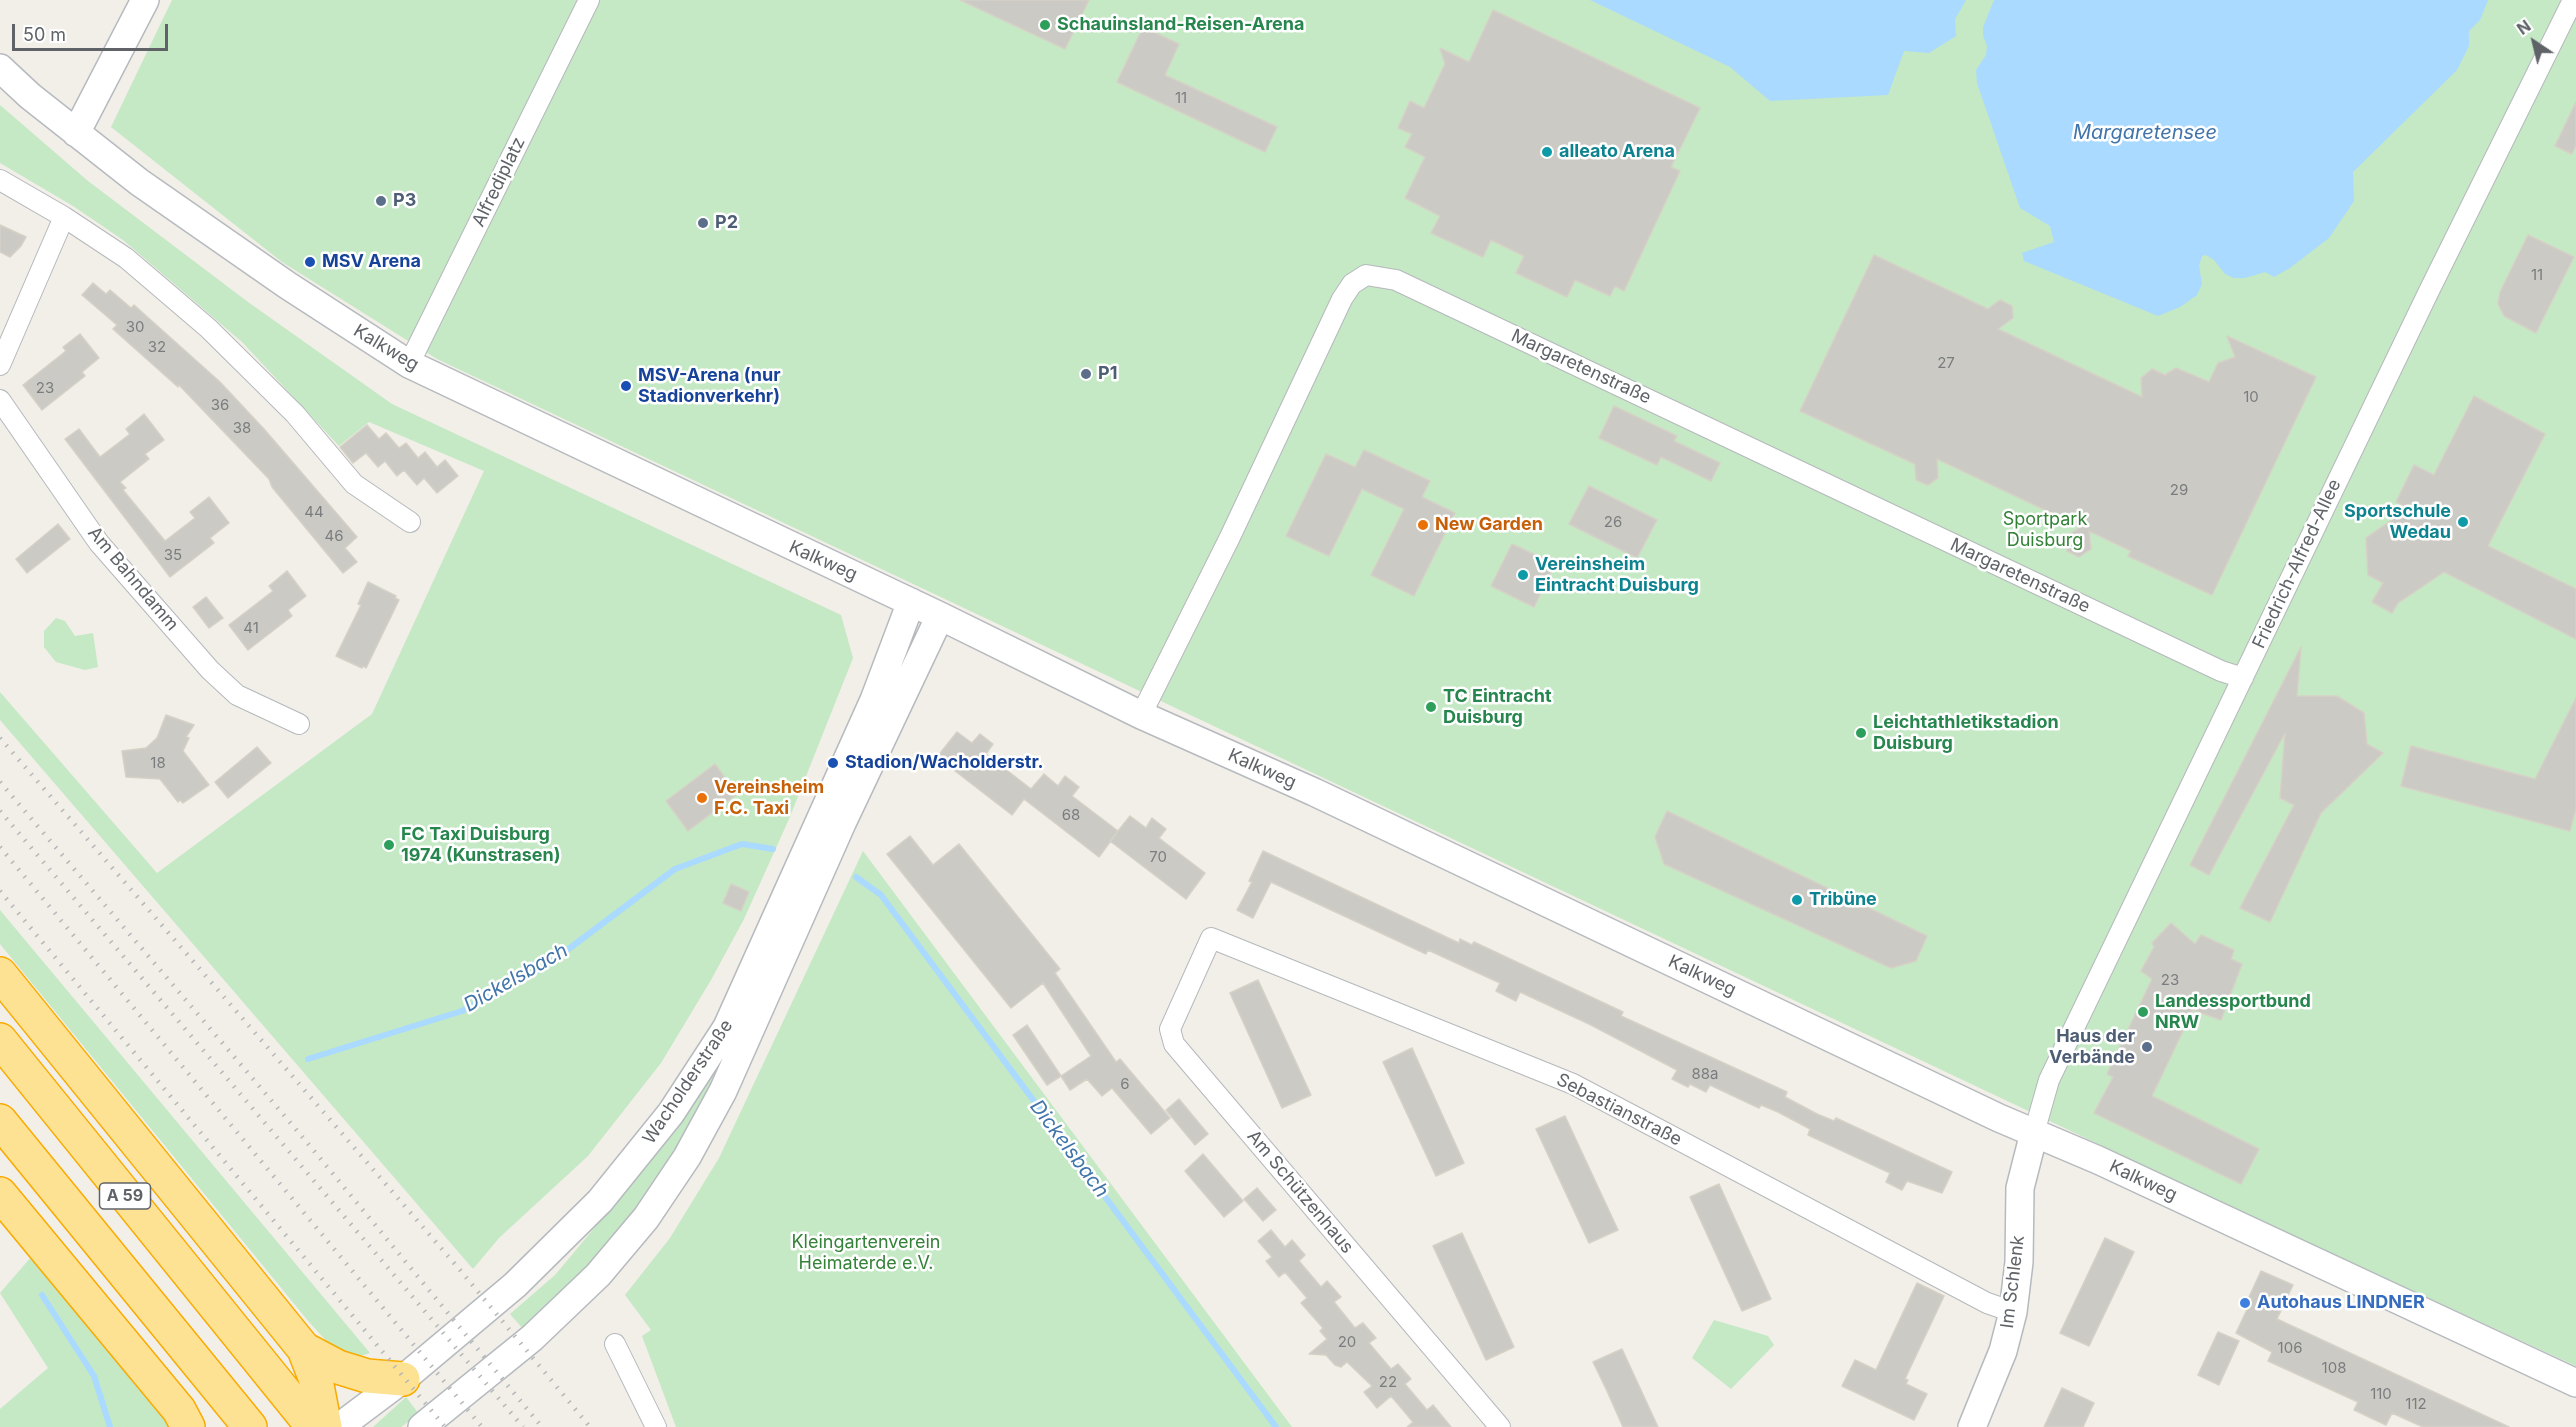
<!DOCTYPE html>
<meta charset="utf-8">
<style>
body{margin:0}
#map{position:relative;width:2576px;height:1427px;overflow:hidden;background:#f1efe8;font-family:Inter,sans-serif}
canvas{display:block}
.north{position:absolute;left:2504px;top:12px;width:60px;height:60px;-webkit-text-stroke:4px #fff;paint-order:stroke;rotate:325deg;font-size:16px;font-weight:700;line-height:24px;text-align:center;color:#5f6368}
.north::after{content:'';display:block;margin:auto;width:21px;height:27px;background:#5f6368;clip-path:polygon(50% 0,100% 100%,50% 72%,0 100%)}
.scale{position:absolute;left:12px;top:24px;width:156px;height:27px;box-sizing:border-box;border:3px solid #5f6368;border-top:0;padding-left:8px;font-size:18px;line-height:21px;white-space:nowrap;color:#5f6368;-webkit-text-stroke:4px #fff;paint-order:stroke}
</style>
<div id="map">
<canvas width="2576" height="1427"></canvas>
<div class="north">N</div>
<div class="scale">50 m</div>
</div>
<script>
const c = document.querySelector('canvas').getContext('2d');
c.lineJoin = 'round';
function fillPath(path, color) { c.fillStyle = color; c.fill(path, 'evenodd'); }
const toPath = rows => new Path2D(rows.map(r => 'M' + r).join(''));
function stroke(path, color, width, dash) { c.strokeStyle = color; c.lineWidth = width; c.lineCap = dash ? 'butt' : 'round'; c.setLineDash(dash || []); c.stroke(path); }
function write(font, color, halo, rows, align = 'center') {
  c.font = font + ' Inter,sans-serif'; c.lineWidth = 5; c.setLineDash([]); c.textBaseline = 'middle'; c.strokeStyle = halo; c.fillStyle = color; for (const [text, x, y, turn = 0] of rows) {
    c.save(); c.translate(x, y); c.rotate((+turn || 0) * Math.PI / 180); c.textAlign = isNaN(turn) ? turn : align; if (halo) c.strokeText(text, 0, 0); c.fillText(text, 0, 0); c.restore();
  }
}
fillPath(toPath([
 [172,0,2576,0,2576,1366,2257,1219,437,359,282,262,111,127],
 [0,105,88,181,248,302,392,404,841,615,853,658,789,819,744,919,711,980,661,1063,588,1156,499,1238,473,1269,0,720,0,692,157,873,372,714,484,471,369,422,339,446,242,342,123,240,73,206,0,163],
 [56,618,65,621,75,636,93,633,98,667,85,670,56,662,44,647,44,631],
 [863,851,1292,1427,676,1427,642,1336,651,1330,625,1295,670,1238,719,1158],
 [0,910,370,1353,355,1358,331,1346,309,1322,0,944],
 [730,1041,704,1106,639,1209,610,1245,524,1330,510,1314,555,1275,673,1134],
 [32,1256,173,1427,0,1427,0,1409,48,1368,0,1293],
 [1714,1320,1768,1336,1774,1345,1731,1389,1692,1358],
 [406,1397,419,1414,401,1427,373,1427]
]), '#c5e8c5');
fillPath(toPath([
 [1590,0,1966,0,1955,19,1956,36,1929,53,1904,51,1888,95,1770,101,1730,67],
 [1994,0,2488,0,2480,20,2469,31,2469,46,2457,70,2353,172,2354,201,2329,238,2290,268,2274,277,2265,272,2245,278,2234,278,2225,274,2214,260,2206,255,2202,256,2199,266,2202,284,2197,295,2180,307,2158,316,2024,261,2022,253,2054,242,2050,226,2020,208,1977,83,1976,70,1986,55,1987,46,1983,35,1983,27]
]), '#aadaff');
stroke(toPath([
 [856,877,881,895,1276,1427],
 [308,1059,462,1011,546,966,675,869,742,844,773,849],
 [42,1295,94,1376,110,1427]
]), '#aadaff', 6);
const building = toPath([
 [960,0,1089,0,1065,49,960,0],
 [1493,10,1700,108,1671,167,1680,171,1624,291,1615,286,1610,296,1575,280,1567,297,1516,273,1524,256,1491,240,1483,257,1431,233,1440,216,1405,198,1425,157,1405,147,1412,134,1398,128,1410,101,1424,108,1445,64,1440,48,1469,62,1493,10],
 [1143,27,1179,44,1165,75,1277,127,1265,152,1117,82,1143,27],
 [2576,102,2576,145,2572,154,2555,146,2576,102],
 [0,225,26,237,21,246,10,257,0,252,0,225],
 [2528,235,2574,257,2536,333,2504,316,2498,304,2500,292,2528,235],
 [1874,255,1988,309,2000,300,2012,306,2013,318,1998,329,2142,397,2141,378,2152,369,2165,375,2176,368,2209,382,2218,363,2235,357,2227,336,2316,377,2212,595,2128,556,2131,551,2089,531,2091,549,2079,557,2067,551,2065,537,2081,527,1937,459,1938,478,1928,485,1916,480,1915,464,1800,411,1874,255],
 [93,283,106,294,110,290,131,308,134,305,220,382,264,429,357,537,345,548,357,562,343,573,272,487,269,479,179,385,178,387,113,329,117,325,82,295,93,283],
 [80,334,99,358,82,372,85,376,42,410,23,385,66,351,63,347,80,334],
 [2474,396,2545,434,2488,546,2576,589,2576,639,2444,572,2398,603,2392,613,2372,602,2383,583,2368,575,2366,538,2409,508,2396,502,2414,465,2434,475,2474,396],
 [1614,406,1677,436,1674,441,1720,463,1711,481,1661,457,1657,465,1599,438,1614,406],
 [144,414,164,440,145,454,149,459,120,482,126,488,123,490,165,541,195,518,190,512,209,497,229,523,210,538,214,543,170,577,65,439,79,429,100,457,130,434,126,429,144,414],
 [367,425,379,439,386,433,399,448,406,443,418,458,425,452,437,467,445,460,458,476,437,493,424,478,417,485,404,470,397,476,385,461,378,467,366,453,353,463,340,447,367,425],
 [1364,450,1430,481,1422,497,1455,513,1414,596,1371,575,1404,509,1362,489,1329,556,1286,536,1326,454,1355,467,1364,450],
 [1589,486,1657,520,1637,558,1569,524,1589,486],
 [58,524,70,539,27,573,16,559,58,524],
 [1512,544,1555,564,1534,607,1491,586,1512,544],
 [287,571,306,596,288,610,292,616,248,650,229,625,273,591,269,586,287,571],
 [368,582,396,596,395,598,399,600,366,668,363,666,362,668,336,656,361,605,358,604,368,582],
 [206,597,223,618,209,628,193,607,206,597],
 [2301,647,2297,696,2337,696,2364,713,2367,744,2383,753,2321,813,2270,922,2240,908,2294,805,2280,798,2285,733,2209,875,2190,865,2301,647],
 [2576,698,2576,809,2570,831,2401,786,2411,746,2535,779,2576,698],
 [166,715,194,725,186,737,189,738,183,751,209,785,183,803,180,800,178,802,160,779,126,777,122,751,146,748,157,738,166,715],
 [957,732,972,743,980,734,993,744,986,754,1031,789,1044,774,1058,786,1065,776,1079,787,1072,796,1118,831,1099,857,1024,799,1012,815,937,757,957,732],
 [257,747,271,763,228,798,215,782,257,747],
 [715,764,737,794,688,831,666,801,715,764],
 [1667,811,1927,936,1916,961,1891,968,1664,864,1655,837,1667,811],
 [1130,816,1146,828,1152,818,1166,829,1159,838,1205,873,1186,899,1110,841,1130,816],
 [910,836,933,865,959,844,1060,969,1055,973,1116,1062,1120,1059,1170,1118,1151,1134,1112,1088,1102,1096,1087,1079,1070,1090,1061,1076,1091,1056,1043,983,1011,1008,887,854,910,836],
 [1263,851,1459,943,1460,939,1472,945,1474,942,1623,1012,1621,1016,1634,1022,1787,1092,1785,1097,1817,1114,1834,1121,1836,1118,1952,1172,1942,1193,1907,1181,1902,1190,1886,1182,1890,1173,1808,1135,1810,1129,1778,1112,1761,1105,1759,1108,1710,1085,1706,1092,1690,1084,1688,1087,1672,1079,1677,1070,1589,1024,1520,992,1516,1001,1496,991,1500,983,1428,950,1426,954,1271,882,1253,918,1237,910,1252,882,1249,881,1263,851],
 [731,884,749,892,741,911,723,903,731,884],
 [2171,923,2195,944,2201,935,2234,950,2231,959,2242,964,2221,1020,2193,1010,2152,1096,2259,1149,2241,1184,2094,1113,2113,1077,2107,1074,2152,979,2141,971,2154,947,2152,943,2171,923],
 [1258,980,1311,1095,1282,1108,1230,993,1258,980],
 [1027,1025,1061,1076,1047,1085,1013,1035,1027,1025],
 [1412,1048,1464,1163,1436,1176,1383,1062,1412,1048],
 [1179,1099,1208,1134,1195,1145,1166,1110,1179,1099],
 [1565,1116,1618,1230,1589,1243,1536,1129,1565,1116],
 [1203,1154,1243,1201,1224,1217,1185,1171,1203,1154],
 [1719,1184,1771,1299,1742,1311,1690,1197,1719,1184],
 [1257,1188,1276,1210,1263,1221,1244,1199,1257,1188],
 [1271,1230,1285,1247,1292,1240,1305,1255,1299,1261,1321,1287,1327,1281,1341,1297,1334,1302,1355,1328,1363,1323,1376,1338,1369,1343,1391,1369,1398,1364,1411,1379,1405,1384,1427,1410,1433,1405,1451,1427,1407,1427,1413,1422,1391,1396,1377,1408,1364,1392,1372,1386,1347,1362,1341,1367,1335,1365,1326,1355,1309,1354,1327,1339,1320,1331,1323,1328,1301,1303,1307,1298,1285,1272,1279,1277,1266,1261,1272,1257,1258,1241,1271,1230],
 [1462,1233,1514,1347,1486,1360,1433,1246,1462,1233],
 [2105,1238,2134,1252,2089,1346,2060,1333,2105,1238],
 [2261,1271,2293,1285,2277,1319,2509,1427,2423,1427,2392,1413,2386,1425,2354,1410,2358,1402,2268,1361,2272,1352,2236,1333,2252,1299,2249,1297,2261,1271],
 [1917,1283,1944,1296,1905,1379,1908,1380,1906,1384,1927,1394,1914,1420,1842,1386,1855,1360,1876,1370,1917,1283],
 [2218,1332,2239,1341,2219,1385,2198,1375,2218,1332],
 [1622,1349,1658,1427,1623,1427,1607,1391,1593,1362,1622,1349],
 [2062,1388,2094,1403,2083,1427,2044,1427,2062,1388]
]);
fillPath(building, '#cccac5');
stroke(building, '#d6d1c6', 1.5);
const street = toPath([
 [0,180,64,217,126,258,208,328,295,414,354,484,410,522],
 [409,364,589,0],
 [0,365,64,217],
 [0,400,99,543,210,670,237,695,299,724],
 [1141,715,1230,537,1342,299,1352,284,1366,275,1396,280,2221,671,2243,678],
 [2034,1133,2049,1080,2428,293,2573,0],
 [615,1344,656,1427],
 [1500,1427,1174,1044,1170,1029,1211,938,1573,1084,1987,1303,2013,1312]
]);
const secondary = toPath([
 [0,68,30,96,139,182,287,285,409,364,940,616,1141,715,1314,792,1999,1118,2098,1160,2576,1383],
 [76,133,145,0],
 [339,1427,403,1379,515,1285,600,1201,671,1113,727,1027,874,700,911,602],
 [422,1427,532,1338,598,1275,646,1218,687,1157,723,1091,842,823,940,616],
 [1972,1427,2003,1351,2013,1312,2019,1262,2020,1188,2034,1133]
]);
const highway = toPath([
 [0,974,304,1349,316,1380,325,1427],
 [0,1040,313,1427],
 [0,1121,250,1427],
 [0,1194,179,1410,188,1427],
 [304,1349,338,1367,367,1376,403,1379]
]);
stroke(street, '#b5b8bc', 22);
stroke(secondary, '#b6babf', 30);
stroke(highway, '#f9ab00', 36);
stroke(street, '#fff', 20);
stroke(secondary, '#fff', 27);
stroke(highway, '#fde293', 33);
stroke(toPath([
 [0,738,460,1270,590,1427],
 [0,782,305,1140,542,1427],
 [0,811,523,1427],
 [0,847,482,1427],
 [0,891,445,1427]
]), '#b6b7b8', 4.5, [1.5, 8]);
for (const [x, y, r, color] of [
 [1045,25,6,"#2e9e5b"],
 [1547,152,6,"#0f9aa8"],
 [381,201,6,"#5c6f8a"],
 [703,223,6,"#5c6f8a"],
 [310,262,6,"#1a4fb4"],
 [1086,374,6,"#5c6f8a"],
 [626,386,6,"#1a4fb4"],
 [2463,522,6,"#0f9aa8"],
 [1423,525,6,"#e8710a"],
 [1523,575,6,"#0f9aa8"],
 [1431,707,6,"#2e9e5b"],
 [1861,733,6,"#2e9e5b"],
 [833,763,6,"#1a4fb4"],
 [702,798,6,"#e8710a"],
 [389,845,6,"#2e9e5b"],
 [1797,900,6,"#0f9aa8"],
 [2143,1012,6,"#2e9e5b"],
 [2147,1047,6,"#5c6f8a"],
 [2245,1303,6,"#3f7fe0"]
]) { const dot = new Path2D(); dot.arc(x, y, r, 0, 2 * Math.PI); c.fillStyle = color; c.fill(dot); stroke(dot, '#fff', 2); }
write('15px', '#7a7d7f', null, [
 ["11",1181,98],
 ["11",2537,275],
 ["30",135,327],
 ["32",157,347],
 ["27",1946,363],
 ["23",45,388],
 ["10",2251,397],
 ["36",220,405],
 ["38",242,428],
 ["29",2179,490],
 ["44",314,512],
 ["26",1613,522],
 ["46",334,536],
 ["35",173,555],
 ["41",251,628],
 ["18",158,763],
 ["68",1071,815],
 ["70",1158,857],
 ["23",2170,980],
 ["88a",1705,1074],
 ["6",1125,1084],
 ["20",1347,1342],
 ["106",2290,1348],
 ["108",2334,1368],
 ["22",1388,1382],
 ["110",2381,1394],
 ["112",2416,1404]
]);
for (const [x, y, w] of [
 [125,1196,51]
]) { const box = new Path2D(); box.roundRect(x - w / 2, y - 13, w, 26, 4.5); c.fillStyle = '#fff'; c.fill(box); stroke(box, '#5f6368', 1.5); }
write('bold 16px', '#5f6368', null, [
 ["A 59",125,1196]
]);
write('bold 18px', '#27864d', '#fff', [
 ["Schauinsland-Reisen-Arena",1057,25],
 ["TC Eintracht",1443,697],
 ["Duisburg",1443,718],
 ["Leichtathletikstadion",1873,723],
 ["Duisburg",1873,744],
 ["FC Taxi Duisburg",401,835],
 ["1974 (Kunstrasen)",401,856],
 ["Landessportbund",2155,1002],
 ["NRW",2155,1023]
], 'left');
write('bold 18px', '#0d838f', '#fff', [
 ["alleato Arena",1559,152],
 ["Sportschule",2451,512,"right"],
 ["Wedau",2451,533,"right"],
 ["Vereinsheim",1535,565],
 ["Eintracht Duisburg",1535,586],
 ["Tribüne",1809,900]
], 'left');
write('18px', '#5f6368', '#fff', [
 ["Alfrediplatz",499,182,-64],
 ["Kalkweg",386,348,31],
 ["Margaretenstraße",1581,367,25],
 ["Kalkweg",823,561,24],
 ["Friedrich-Alfred-Allee",2297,564,-65],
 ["Margaretenstraße",2020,576,25],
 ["Am Bahndamm",133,579,50],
 ["Kalkweg",1262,769,24],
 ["Kalkweg",1702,976,25],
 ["Wacholderstraße",688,1082,-56],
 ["Sebastianstraße",1619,1110,27],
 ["Kalkweg",2143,1181,25],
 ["Am Schützenhaus",1300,1192,50],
 ["Im Schlenk",2013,1282,-83]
]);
write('bold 18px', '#4e5e75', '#fff', [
 ["P3",393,201],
 ["P2",715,223],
 ["P1",1098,374],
 ["Haus der",2135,1037,"right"],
 ["Verbände",2135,1058,"right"]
], 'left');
write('bold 18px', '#164399', '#fff', [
 ["MSV Arena",322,262],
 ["MSV-Arena (nur",638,376],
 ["Stadionverkehr)",638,397],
 ["Stadion/Wacholderstr.",845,763]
], 'left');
write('18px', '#348238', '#fff', [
 ["Sportpark",2045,520],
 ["Duisburg",2045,541],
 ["Kleingartenverein",866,1243],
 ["Heimaterde e.V.",866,1264]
]);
write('bold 18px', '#c56008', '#fff', [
 ["New Garden",1435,525],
 ["Vereinsheim",714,788],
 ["F.C. Taxi",714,809]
], 'left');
write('bold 18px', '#366cbe', '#fff', [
 ["Autohaus LINDNER",2257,1303]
], 'left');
write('italic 20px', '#4174aa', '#fff', [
 ["Margaretensee",2145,133],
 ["Dickelsbach",516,978,-30],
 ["Dickelsbach",1069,1149,53]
]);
</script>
